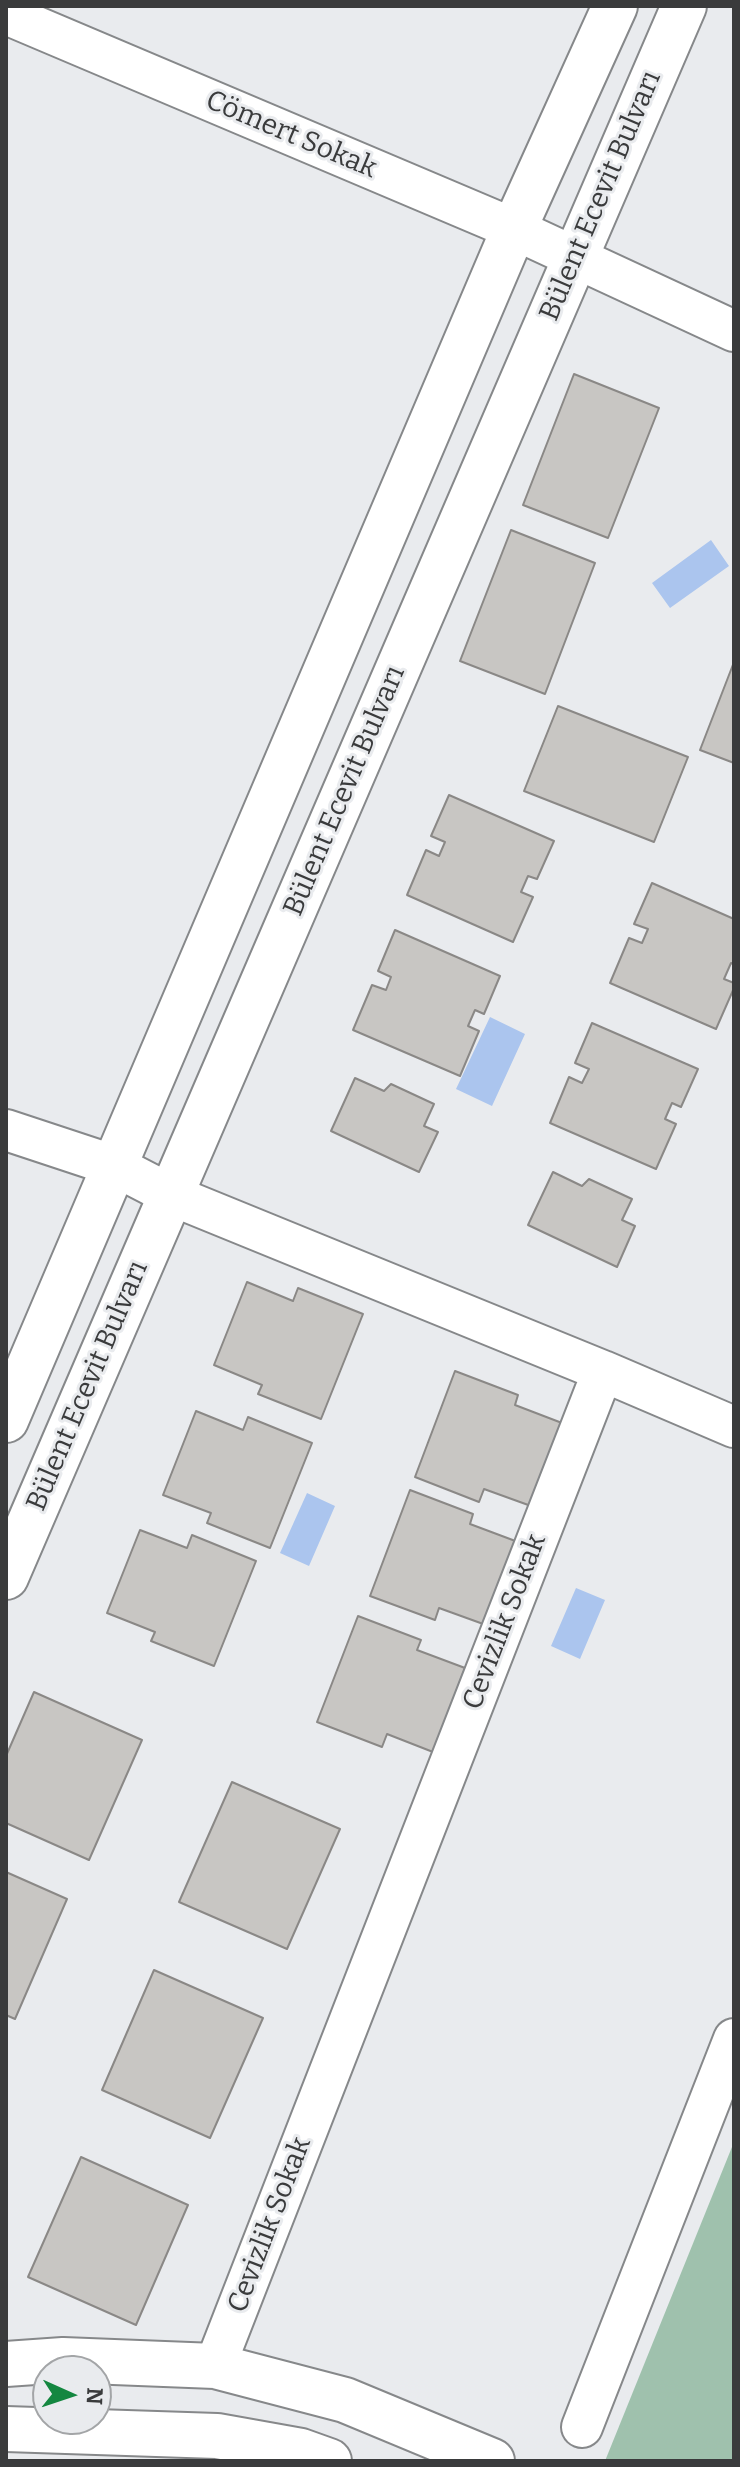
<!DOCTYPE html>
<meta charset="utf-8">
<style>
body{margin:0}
#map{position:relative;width:740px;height:2467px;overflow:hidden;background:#e9ebee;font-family:Bitter,serif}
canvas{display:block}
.frame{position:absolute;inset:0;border:8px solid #3a3b3c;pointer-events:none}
.north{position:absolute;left:32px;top:2355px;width:80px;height:80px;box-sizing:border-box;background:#e9ebee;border:2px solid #a3a5a7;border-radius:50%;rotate:93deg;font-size:22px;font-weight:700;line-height:32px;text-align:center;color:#3a3b3c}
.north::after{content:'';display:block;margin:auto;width:28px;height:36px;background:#148740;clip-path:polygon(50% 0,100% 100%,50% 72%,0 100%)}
</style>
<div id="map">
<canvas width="740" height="2467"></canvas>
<div class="frame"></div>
<div class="north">N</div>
</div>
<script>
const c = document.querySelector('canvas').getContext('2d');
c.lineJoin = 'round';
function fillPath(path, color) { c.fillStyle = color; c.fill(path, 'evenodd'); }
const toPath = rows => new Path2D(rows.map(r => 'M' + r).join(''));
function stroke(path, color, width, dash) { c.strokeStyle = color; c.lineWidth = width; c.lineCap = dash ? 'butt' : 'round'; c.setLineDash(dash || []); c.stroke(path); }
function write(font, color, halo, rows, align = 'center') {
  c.font = font + ' Bitter,serif'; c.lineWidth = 6; c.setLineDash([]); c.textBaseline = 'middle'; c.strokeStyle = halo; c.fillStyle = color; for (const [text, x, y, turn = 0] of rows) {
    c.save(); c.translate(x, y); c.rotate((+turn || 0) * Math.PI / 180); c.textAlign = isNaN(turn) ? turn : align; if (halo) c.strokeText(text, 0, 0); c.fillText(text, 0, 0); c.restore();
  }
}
fillPath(toPath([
 [734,2142,734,2461,605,2461]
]), '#9fc1ad');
fillPath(toPath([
 [711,540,729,566,670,608,652,583],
 [490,1017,525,1034,492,1106,456,1089],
 [307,1493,335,1506,309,1566,280,1553],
 [576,1588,605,1600,580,1659,551,1646]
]), '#abc5ee');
const building = toPath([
 [574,374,659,408,608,538,523,505,574,374],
 [511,530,595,563,545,694,460,661,511,530],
 [734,662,734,763,700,750,734,662],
 [558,706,688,757,654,842,524,791,558,706],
 [449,795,554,841,537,879,528,876,521,892,533,897,513,942,407,895,426,850,439,856,445,842,431,836,449,795],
 [652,883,734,919,734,964,731,963,724,979,734,983,734,988,716,1029,610,983,629,938,642,943,648,929,634,924,652,883],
 [395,930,500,976,484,1014,475,1010,468,1026,479,1031,460,1076,353,1030,372,985,386,990,391,977,378,971,395,930],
 [592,1023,698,1069,681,1107,672,1103,665,1119,676,1124,656,1169,550,1123,569,1077,582,1083,589,1069,575,1063,592,1023],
 [355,1078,384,1091,391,1084,434,1104,424,1126,438,1132,419,1172,331,1131,355,1078],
 [553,1172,582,1186,589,1179,632,1199,622,1220,635,1226,617,1267,528,1225,553,1172],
 [247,1282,293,1301,298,1288,363,1314,321,1419,258,1394,262,1385,214,1365,247,1282],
 [455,1371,518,1395,515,1405,562,1423,531,1506,484,1489,479,1502,415,1477,455,1371],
 [196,1411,243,1430,248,1417,312,1443,270,1548,207,1523,211,1513,163,1495,196,1411],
 [410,1490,473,1514,470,1524,518,1542,486,1625,439,1608,435,1620,370,1596,410,1490],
 [140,1530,187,1548,192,1535,256,1561,214,1666,151,1641,155,1632,107,1613,140,1530],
 [358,1616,421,1640,417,1650,465,1668,433,1752,387,1734,382,1747,317,1722,358,1616],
 [34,1692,142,1740,89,1860,6,1823,6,1756,34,1692],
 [232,1782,340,1829,287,1949,179,1902,232,1782],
 [6,1872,67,1899,15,2019,6,2015,6,1872],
 [154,1970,263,2018,210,2138,102,2090,154,1970],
 [81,2157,188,2205,136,2325,28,2277,81,2157]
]);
fillPath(building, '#c8c6c3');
stroke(building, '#8a8886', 2);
const minor = toPath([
 [6,14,514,229,734,331],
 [6,1130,115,1166,171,1195,603,1371,215,2366],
 [603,1371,734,1427],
 [582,2427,734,2039]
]);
const secondary = toPath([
 [6,1420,514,229,615,6],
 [6,1577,684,6],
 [6,2364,63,2360,215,2366,345,2400,492,2461],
 [6,2429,217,2436,301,2451,329,2461]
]);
stroke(minor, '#86888a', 44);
stroke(secondary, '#86888a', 48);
stroke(minor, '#fff', 40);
stroke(secondary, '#fff', 44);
write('28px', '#3a3b3c', '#e9ebee', [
 ["Cömert Sokak",291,135,23],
 ["Bülent Ecevit Bulvarı",601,196,-67],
 ["Bülent Ecevit Bulvarı",345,791,-67],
 ["Bülent Ecevit Bulvarı",88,1386,-67],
 ["Cevizlik Sokak",505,1622,-69],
 ["Cevizlik Sokak",270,2225,-69]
]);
</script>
